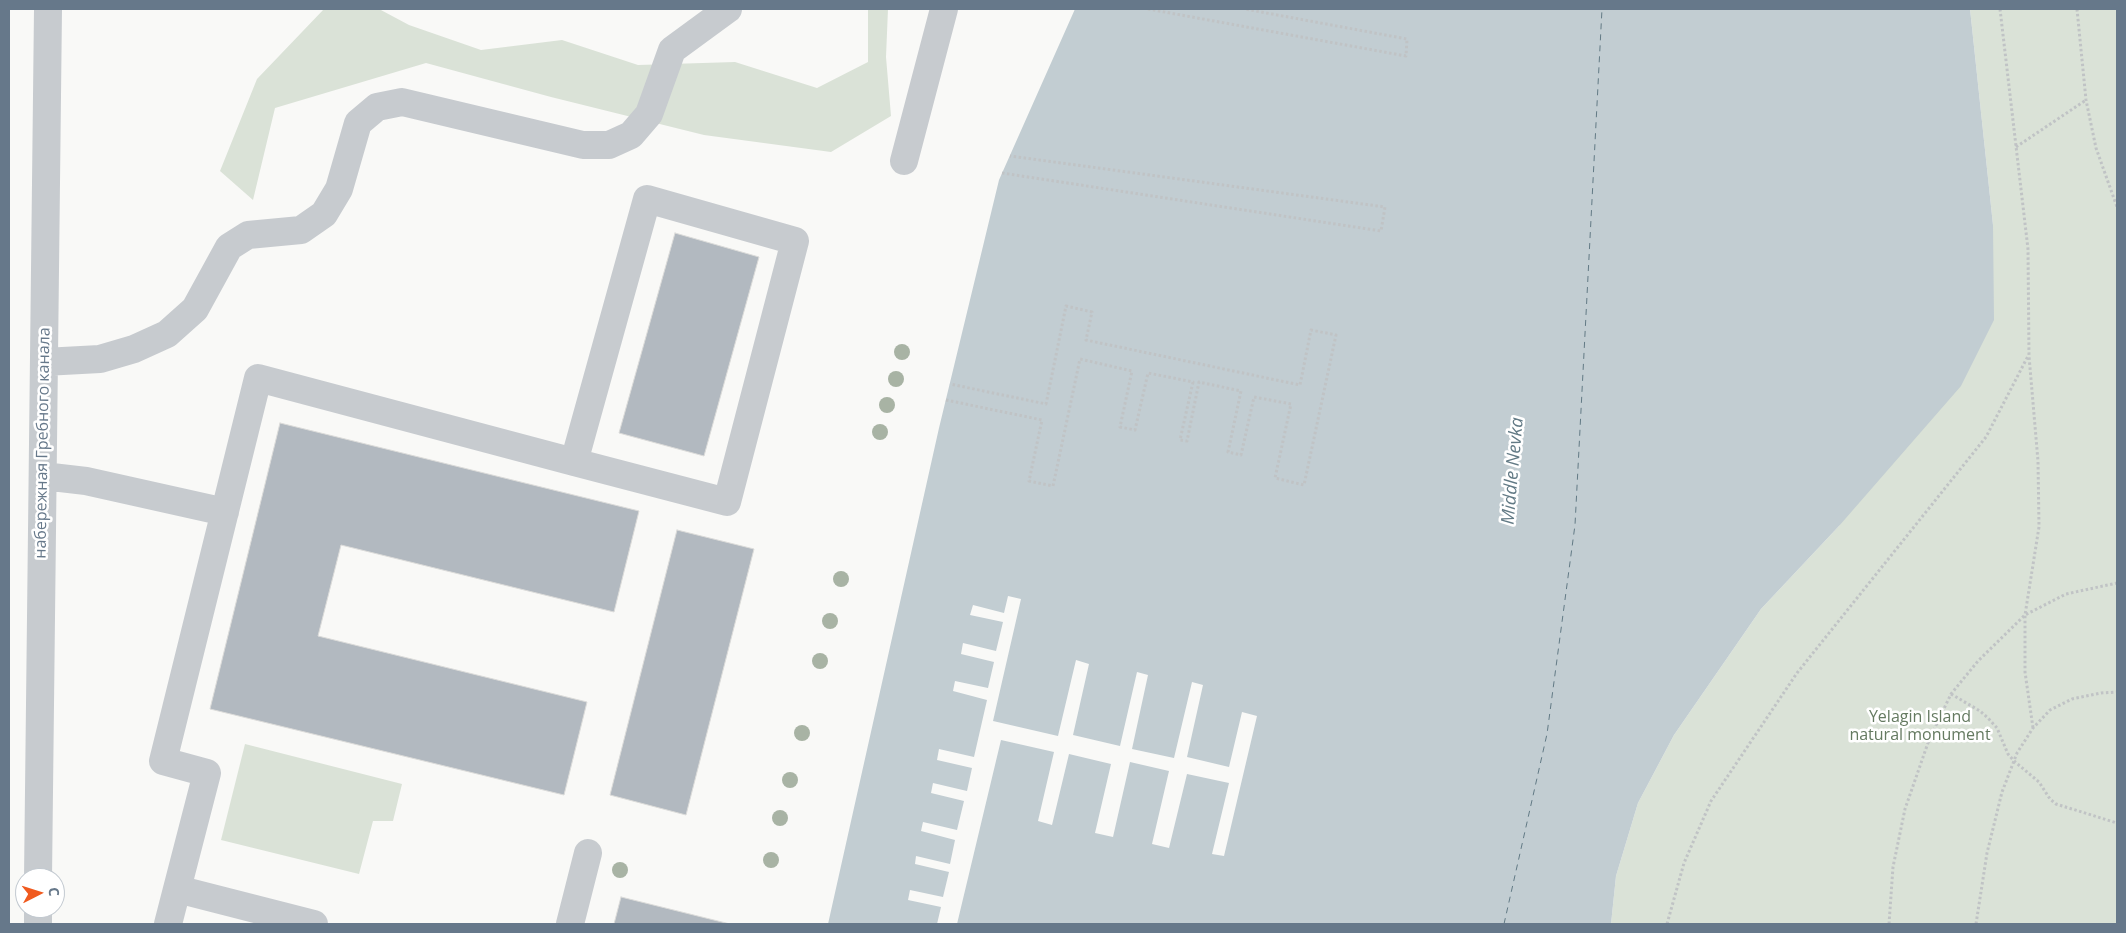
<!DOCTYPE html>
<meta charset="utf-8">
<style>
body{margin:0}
#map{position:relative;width:2126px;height:933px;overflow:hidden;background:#f9f9f7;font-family:"Open Sans",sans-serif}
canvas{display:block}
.frame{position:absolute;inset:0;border:10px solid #66788a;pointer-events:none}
.north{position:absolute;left:15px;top:868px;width:50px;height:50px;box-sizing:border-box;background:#fff;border:1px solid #c2c9d0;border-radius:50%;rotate:85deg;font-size:14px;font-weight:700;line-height:20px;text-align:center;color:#66788a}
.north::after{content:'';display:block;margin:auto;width:18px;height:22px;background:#f05a1f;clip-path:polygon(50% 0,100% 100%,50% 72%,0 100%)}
</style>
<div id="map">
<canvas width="2126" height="933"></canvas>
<div class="frame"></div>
<div class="north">С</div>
</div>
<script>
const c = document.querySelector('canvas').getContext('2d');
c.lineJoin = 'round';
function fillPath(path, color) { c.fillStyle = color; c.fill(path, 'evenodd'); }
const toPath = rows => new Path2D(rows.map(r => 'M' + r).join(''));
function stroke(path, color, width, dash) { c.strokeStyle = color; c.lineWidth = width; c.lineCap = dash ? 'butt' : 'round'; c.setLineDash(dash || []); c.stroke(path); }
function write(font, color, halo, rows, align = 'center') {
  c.font = font + ' "Open Sans",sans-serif'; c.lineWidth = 5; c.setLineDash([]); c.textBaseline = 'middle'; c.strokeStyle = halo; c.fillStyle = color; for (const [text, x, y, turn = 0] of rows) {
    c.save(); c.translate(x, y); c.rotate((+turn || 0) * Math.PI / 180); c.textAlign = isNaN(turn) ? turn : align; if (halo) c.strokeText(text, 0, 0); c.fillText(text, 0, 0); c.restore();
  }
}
fillPath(toPath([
 [324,9,379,9,409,25,481,50,562,40,638,65,735,62,817,88,868,62,868,9,888,9,886,57,891,116,831,152,704,135,551,97,426,63,275,108,253,200,220,171,257,79],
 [1970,9,2117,9,2117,924,1611,924,1616,876,1638,803,1674,735,1761,609,1839,526,1993,225],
 [245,744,402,784,393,821,373,821,359,874,221,840]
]), '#dae2d7');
fillPath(toPath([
 [1075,9,1970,9,1993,225,1994,320,1961,386,1839,526,1761,609,1674,735,1638,803,1616,876,1611,924,828,924,939,428,999,180]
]), '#c2cdd2');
fillPath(toPath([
 [1008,596,1021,599,993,721,1058,736,1076,660,1089,664,1073,735,1120,746,1137,672,1148,675,1132,749,1174,758,1192,682,1203,685,1187,757,1229,767,1242,712,1257,716,1224,856,1212,854,1229,783,1187,774,1169,848,1152,844,1169,771,1130,762,1113,837,1095,833,1111,764,1069,754,1052,825,1038,821,1054,752,1001,740,957,924,937,924,941,907,908,900,910,890,943,897,949,872,915,864,916,856,950,864,955,840,921,831,923,822,957,830,964,801,931,793,933,783,967,791,972,768,937,760,939,749,974,757,987,700,953,691,955,681,988,688,994,662,961,654,963,643,996,651,1003,622,970,615,973,605,1004,613]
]), '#f9f9f7');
stroke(toPath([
 [1504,924,1547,734,1575,525,1602,9]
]), '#627a85', 1, [6, 5]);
const building = toPath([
 [675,233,759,257,704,456,619,433,675,233],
 [280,423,639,511,614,612,341,545,318,636,587,702,564,795,210,709,280,423],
 [677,530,754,549,686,815,610,795,677,530],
 [621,897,730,924,614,924,621,897]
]);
fillPath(building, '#b2b9c0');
stroke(building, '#dbdbd9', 1);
stroke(toPath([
 [1148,9,1406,56,1407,39,1245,9],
 [2000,9,2028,249,2029,356,2038,461,2039,527,2025,615,2025,672,2033,728],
 [2077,9,2086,100,2096,148,2117,207],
 [2016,147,2086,100],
 [1002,173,1381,231,1385,207,1010,156],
 [946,400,1042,420,1029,481,1053,486,1080,359,1132,371,1120,427,1135,430,1148,373,1193,382,1180,440,1187,441,1199,382,1241,391,1228,452,1241,455,1254,397,1291,404,1275,478,1304,485,1336,335,1311,330,1300,385,1086,340,1092,312,1066,306,1046,404,950,384],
 [1951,694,1980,711,1988,718,1997,728,2008,754,2014,761,2039,782,2050,799,2056,804,2117,823],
 [1667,924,1684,863,1711,801,1797,673,1986,437,2028,356],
 [1889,924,1893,867,1905,809,1929,740,1951,694,1978,661,2025,615,2066,594,2117,583],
 [1976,924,1987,853,2002,792,2017,753,2033,728,2050,710,2072,699,2101,693,2117,692]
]), '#c0c3c5', 3, [2.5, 2.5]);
stroke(toPath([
 [904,161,944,9],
 [44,362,100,359,134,349,167,334,195,309,229,247,248,235,301,230,324,214,339,189,358,123,377,107,402,102,583,145,609,145,631,135,649,114,672,50,728,9],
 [43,476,86,481,225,512],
 [38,878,48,9],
 [177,889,207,773,163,761,258,378,574,462,727,502,795,241,647,199,574,462],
 [38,924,38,908],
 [168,924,177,889,314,924],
 [570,924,588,853]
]), '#c7cbcf', 28);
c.fillStyle = '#a8b3a4';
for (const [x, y] of [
 [902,352],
 [896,379],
 [887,405],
 [880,432],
 [841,579],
 [830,621],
 [820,661],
 [802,733],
 [790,780],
 [780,818],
 [771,860],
 [620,870]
]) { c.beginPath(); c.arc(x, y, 8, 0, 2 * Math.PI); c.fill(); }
write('16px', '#66788a', '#fff', [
 ["набережная Гребного канала",43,443,-89]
]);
write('16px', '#657a61', '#fff', [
 ["Yelagin Island",1920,717],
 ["natural monument",1920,735]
]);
write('italic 18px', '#627a85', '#fff', [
 ["Middle Nevka",1513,471,-85]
]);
</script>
